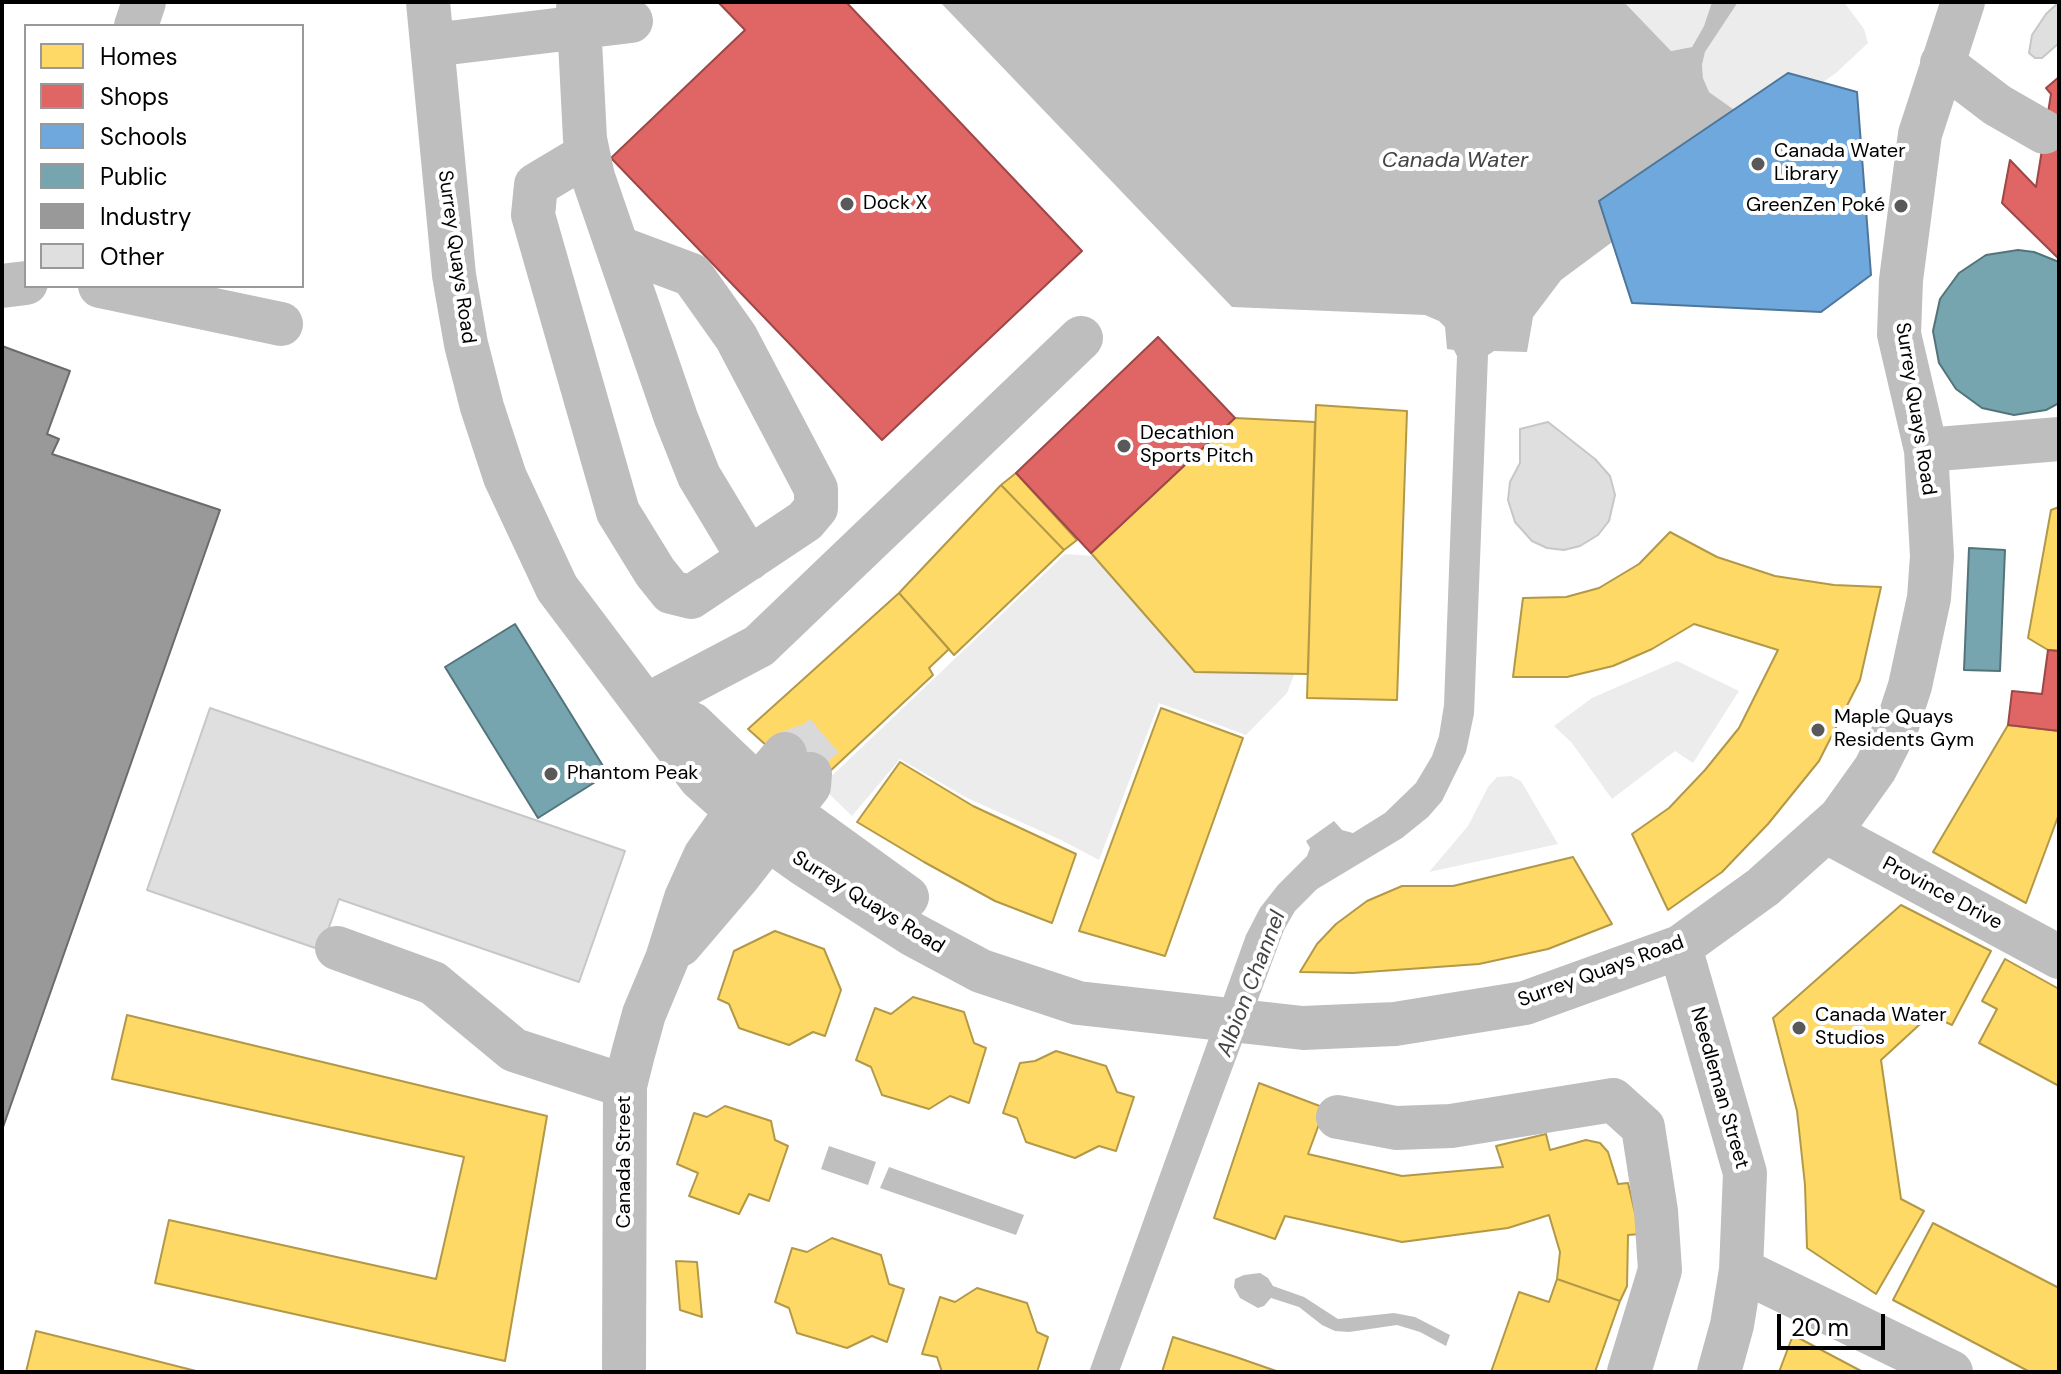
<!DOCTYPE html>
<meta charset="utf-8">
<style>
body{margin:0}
#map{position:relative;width:2061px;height:1374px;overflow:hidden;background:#fff;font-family:"DM Sans",sans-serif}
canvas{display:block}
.frame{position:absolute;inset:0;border:4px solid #000;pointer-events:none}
.legend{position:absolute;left:24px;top:24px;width:280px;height:264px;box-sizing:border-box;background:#fff;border:2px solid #999;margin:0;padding:10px 14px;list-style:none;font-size:24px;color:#000}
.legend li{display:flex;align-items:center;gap:16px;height:40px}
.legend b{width:40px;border:2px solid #999}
.scale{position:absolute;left:1777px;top:1314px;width:108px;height:36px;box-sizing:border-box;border:4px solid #000;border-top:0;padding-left:10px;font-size:24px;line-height:28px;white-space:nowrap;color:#000;-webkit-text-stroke:6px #fff;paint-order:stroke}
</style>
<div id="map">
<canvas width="2061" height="1374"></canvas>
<div class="frame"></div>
<ul class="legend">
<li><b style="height:22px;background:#ffd966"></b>Homes</li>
<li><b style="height:22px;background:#e06666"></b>Shops</li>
<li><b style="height:22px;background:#6fa8dc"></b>Schools</li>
<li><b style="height:22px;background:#76a5af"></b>Public</li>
<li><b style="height:22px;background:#999"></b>Industry</li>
<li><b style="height:22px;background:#dfdfdf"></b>Other</li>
</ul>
<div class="scale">20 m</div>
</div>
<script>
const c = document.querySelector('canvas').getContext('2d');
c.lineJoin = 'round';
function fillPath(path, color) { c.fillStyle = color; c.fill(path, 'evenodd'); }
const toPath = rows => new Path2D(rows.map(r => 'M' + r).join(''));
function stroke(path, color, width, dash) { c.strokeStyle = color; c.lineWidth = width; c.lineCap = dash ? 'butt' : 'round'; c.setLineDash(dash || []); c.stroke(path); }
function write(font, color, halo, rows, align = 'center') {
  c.font = font + ' "DM Sans",sans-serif'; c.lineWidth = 8; c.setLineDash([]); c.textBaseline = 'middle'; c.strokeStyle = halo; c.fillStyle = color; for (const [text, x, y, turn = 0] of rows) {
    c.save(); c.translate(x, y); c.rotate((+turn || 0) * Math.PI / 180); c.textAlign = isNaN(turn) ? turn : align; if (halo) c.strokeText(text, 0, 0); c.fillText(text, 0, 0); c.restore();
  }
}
fillPath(toPath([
 [1624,2,1712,2,1704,26,1692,47,1671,51],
 [1738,2,1844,2,1864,29,1868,43,1836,73,1822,83,1740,114,1709,92,1703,78,1702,65,1705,52],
 [1065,554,1107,557,1304,649,1287,693,1246,735,1159,703,1099,860,1061,840,967,798,900,759,852,816,821,786],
 [1677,661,1739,691,1693,763,1675,751,1612,799,1572,743,1554,726,1592,698],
 [1511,776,1521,781,1558,844,1429,872,1468,826,1488,787,1497,777]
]), '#ececec');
fillPath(toPath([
 [940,2,1624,2,1671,51,1692,47,1704,26,1712,2,1738,2,1705,52,1702,65,1703,78,1709,92,1740,114,1759,133,1561,280,1533,317,1527,352,1494,351,1488,355,1474,714,1466,752,1442,801,1428,817,1402,838,1317,889,1295,911,1284,930,1119,1372,1089,1372,1246,935,1260,908,1278,885,1307,856,1310,848,1306,841,1334,821,1342,830,1353,833,1385,813,1416,783,1432,756,1439,736,1444,705,1457,356,1454,350,1447,349,1445,327,1439,321,1425,315,1232,307],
 [829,1146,876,1162,868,1185,821,1169],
 [889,1167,1024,1215,1016,1235,880,1188],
 [1260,1273,1268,1278,1273,1286,1304,1297,1338,1319,1394,1313,1415,1317,1450,1335,1446,1346,1420,1332,1397,1325,1349,1332,1335,1331,1322,1325,1299,1307,1271,1298,1264,1306,1258,1308,1240,1298,1234,1287,1235,1279,1244,1275]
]), '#bfbfbf');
const homes = toPath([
 [1316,405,1407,411,1397,700,1307,698,1316,405],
 [1235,418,1315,422,1308,674,1195,672,1091,553,1235,418],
 [1016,473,1077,540,1064,550,1001,485,1016,473],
 [1001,485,1064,550,954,655,899,593,1001,485],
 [2059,507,2059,651,2048,650,2028,638,2051,510,2059,507],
 [1670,532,1717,557,1775,576,1834,585,1881,587,1860,680,1819,761,1768,824,1722,872,1668,910,1632,834,1669,808,1705,770,1739,728,1778,650,1694,624,1652,649,1613,666,1567,677,1513,677,1523,598,1566,597,1599,588,1639,564,1670,532],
 [899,593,949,649,929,668,933,675,813,787,748,729,899,593],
 [1161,708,1243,738,1165,956,1079,931,1161,708],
 [2008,725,2059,731,2059,814,2026,903,1933,852,2008,725],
 [900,762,973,806,1076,854,1052,923,995,901,924,862,857,822,900,762],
 [1573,857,1612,924,1548,949,1479,964,1353,973,1300,972,1317,944,1336,924,1367,901,1402,886,1453,886,1573,857],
 [1901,905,1991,951,1952,1025,1930,1015,1881,1060,1901,1199,1924,1211,1876,1294,1807,1248,1805,1185,1797,1111,1773,1018,1901,905],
 [775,931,824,949,841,990,825,1036,813,1032,789,1045,739,1028,729,1004,718,999,734,951,775,931],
 [2005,959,2059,989,2059,1086,1979,1043,1997,1009,1982,1001,2005,959],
 [913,997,964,1012,974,1043,986,1048,969,1103,950,1096,929,1109,882,1095,871,1067,856,1060,875,1008,891,1014,913,997],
 [127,1015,547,1116,505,1361,155,1283,169,1220,436,1279,464,1157,112,1079,127,1015],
 [1056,1051,1106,1066,1117,1092,1134,1097,1116,1151,1099,1146,1075,1158,1026,1142,1017,1118,1003,1113,1020,1063,1035,1061,1056,1051],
 [1259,1083,1325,1108,1308,1154,1402,1176,1503,1167,1496,1146,1546,1134,1550,1150,1586,1140,1600,1143,1608,1152,1618,1184,1628,1183,1640,1234,1628,1235,1627,1286,1620,1301,1557,1279,1560,1252,1549,1215,1508,1228,1402,1242,1285,1216,1275,1239,1214,1218,1259,1083],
 [725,1106,771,1121,775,1140,788,1146,769,1201,749,1194,739,1214,689,1196,698,1173,677,1164,694,1113,707,1117,725,1106],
 [1933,1223,2059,1288,2059,1372,2030,1372,1893,1300,1933,1223],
 [832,1238,881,1255,889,1284,904,1289,887,1342,872,1336,847,1348,797,1333,789,1308,775,1302,792,1248,807,1252,832,1238],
 [676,1261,697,1262,702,1317,680,1310,676,1261],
 [1557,1279,1620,1301,1595,1372,1491,1372,1519,1292,1549,1302,1557,1279],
 [977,1288,1027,1303,1037,1332,1048,1337,1037,1372,942,1372,937,1357,922,1354,940,1297,955,1302,977,1288],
 [36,1331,129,1354,200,1372,26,1372,36,1331],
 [1793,1335,1863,1372,1779,1372,1793,1335],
 [1173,1337,1233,1356,1279,1372,1162,1372,1173,1337]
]);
fillPath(homes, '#ffd966');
stroke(homes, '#b29847', 2);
const shops = toPath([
 [718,2,846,2,1082,251,882,440,611,158,745,30,718,2],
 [2059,77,2059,259,2002,203,2010,160,2036,187,2051,94,2046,88,2059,77],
 [1158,337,1235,418,1091,553,1016,473,1158,337],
 [2048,650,2059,651,2059,731,2008,725,2012,691,2042,694,2048,650]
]);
fillPath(shops, '#e06666');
stroke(shops, '#9d4747', 2);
const schools = toPath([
 [1788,73,1857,92,1871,275,1821,312,1632,303,1599,201,1788,73]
]);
fillPath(schools, '#6fa8dc');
stroke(schools, '#4e769a', 2);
const public = toPath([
 [2018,250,2034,252,2059,262,2059,403,2046,410,2014,415,1982,408,1956,389,1939,363,1933,331,1940,299,1959,273,1986,255,2018,250],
 [1969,548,2005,550,2000,671,1964,670,1969,548],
 [515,624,608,774,538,818,445,667,515,624]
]);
fillPath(public, '#76a5af');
stroke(public, '#53747a', 2);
const industry = toPath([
 [2,346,70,371,47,434,59,439,52,454,220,510,2,1130,2,346]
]);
fillPath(industry, '#999');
stroke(industry, '#6b6b6b', 2);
const building = toPath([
 [2059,2,2059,43,2042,58,2035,58,2029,53,2032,35,2046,14,2059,2],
 [1548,422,1595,459,1610,476,1615,495,1609,521,1598,535,1580,546,1564,550,1547,548,1532,541,1515,522,1508,500,1510,482,1520,463,1520,429,1548,422],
 [210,708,625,851,579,982,339,899,321,950,147,890,210,708]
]);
fillPath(building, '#dfdfdf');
stroke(building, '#c7c7c7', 2);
stroke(toPath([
 [785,754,816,743,830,731]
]), '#d9d9d9', 44, [44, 22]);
stroke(toPath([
 [428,2,454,275,466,344,482,407,505,477,557,588,700,778,767,838,805,865,912,934,981,971,1078,1003,1303,1028,1395,1024,1525,1003,1680,947,1763,887,1840,818,1875,769,1897,726,1910,686,1929,598,1932,556,1926,450,1899,334,1901,280,1920,134,1963,2],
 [578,2,585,139,593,177,676,418,699,476,749,559],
 [136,26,144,2],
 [432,45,631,21],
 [1942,63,1997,105,2044,132],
 [588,154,536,185,533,215,618,512,655,572,671,592,691,597,805,521,816,508,816,489,736,337,692,275,617,247],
 [2,286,26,283],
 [100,286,281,324],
 [1926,450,2059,439],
 [647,705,759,646,1081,338],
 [664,712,692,724,757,786,788,811,907,897],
 [1825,831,2059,957],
 [680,945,738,877,809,786,810,774],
 [1680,947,1745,1173,1741,1270,1732,1325,1719,1372],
 [337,948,433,983,514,1050,625,1086],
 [1338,1117,1396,1128,1451,1126,1613,1100,1643,1127,1656,1211,1660,1270,1629,1372],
 [1741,1270,1951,1372],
 [624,1372,625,1086,633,1054,644,1014,667,959,686,898,705,856,736,812,785,754]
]), '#bebebe', 44);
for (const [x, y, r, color] of [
 [1758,164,8,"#595959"],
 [847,204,8,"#595959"],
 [1901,206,8,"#595959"],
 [1124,446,8,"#595959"],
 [1818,730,8,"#595959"],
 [551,774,8,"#595959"],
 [1799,1028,8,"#595959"]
]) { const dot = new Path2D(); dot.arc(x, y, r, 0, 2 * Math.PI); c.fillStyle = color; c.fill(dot); stroke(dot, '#fff', 3); }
write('20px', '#000', '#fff', [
 ["Canada Water",1774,152],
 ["Library",1774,175],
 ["Dock X",863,204],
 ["GreenZen Poké",1885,206,"right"],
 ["Decathlon",1140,434],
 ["Sports Pitch",1140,457],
 ["Maple Quays",1834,718],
 ["Residents Gym",1834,741],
 ["Phantom Peak",567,774],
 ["Canada Water",1815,1016],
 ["Studios",1815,1039]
], 'left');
write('20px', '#000', '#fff', [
 ["Surrey Quays Road",456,257,82],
 ["Surrey Quays Road",1915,409,81],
 ["Province Drive",1942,894,28],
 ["Surrey Quays Road",868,903,32],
 ["Surrey Quays Road",1601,972,-20],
 ["Needleman Street",1719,1088,74],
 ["Canada Street",625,1162,-90]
]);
write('italic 22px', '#444', '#fff', [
 ["Canada Water",1455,161],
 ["Albion Channel",1252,984,-69]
]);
</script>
